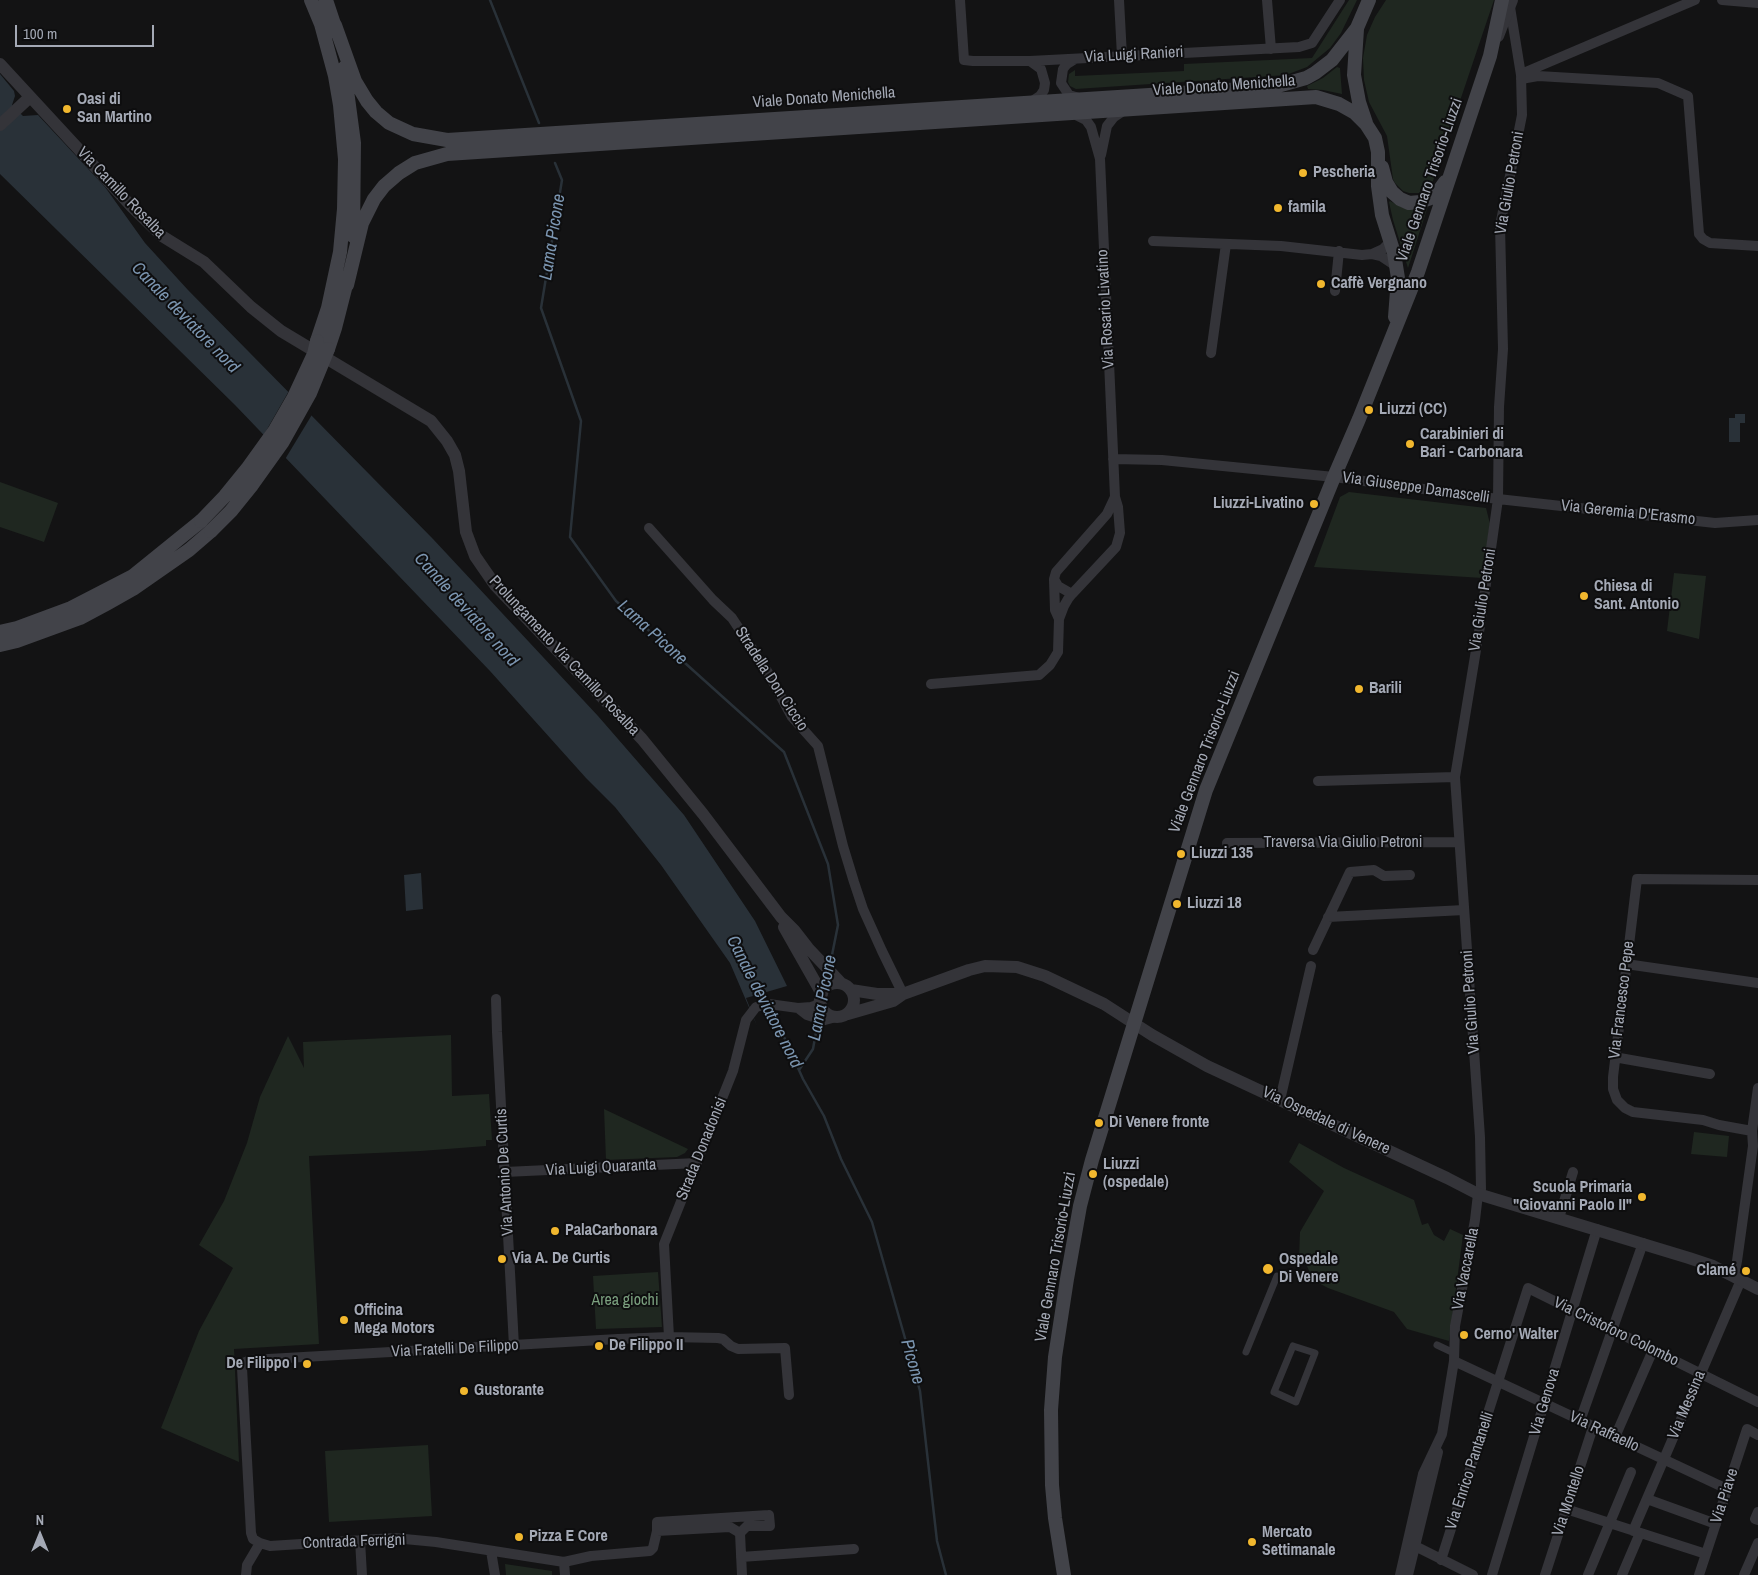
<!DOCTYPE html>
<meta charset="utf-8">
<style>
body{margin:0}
#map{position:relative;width:1758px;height:1575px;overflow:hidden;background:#131314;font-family:"Archivo Narrow",sans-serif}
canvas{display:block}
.north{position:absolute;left:15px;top:1510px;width:50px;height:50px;-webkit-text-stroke:4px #0e0e0f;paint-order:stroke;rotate:0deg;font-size:14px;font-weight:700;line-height:20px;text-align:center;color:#a4a9b5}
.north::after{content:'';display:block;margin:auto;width:18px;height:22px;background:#a4a9b5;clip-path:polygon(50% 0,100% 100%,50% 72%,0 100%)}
.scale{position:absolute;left:15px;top:25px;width:139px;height:22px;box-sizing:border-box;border:2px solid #a4a9b5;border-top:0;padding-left:6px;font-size:15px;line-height:18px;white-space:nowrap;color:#a4a9b5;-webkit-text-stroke:4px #0e0e0f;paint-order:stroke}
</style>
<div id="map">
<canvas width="1758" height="1575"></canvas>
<div class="north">N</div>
<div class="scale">100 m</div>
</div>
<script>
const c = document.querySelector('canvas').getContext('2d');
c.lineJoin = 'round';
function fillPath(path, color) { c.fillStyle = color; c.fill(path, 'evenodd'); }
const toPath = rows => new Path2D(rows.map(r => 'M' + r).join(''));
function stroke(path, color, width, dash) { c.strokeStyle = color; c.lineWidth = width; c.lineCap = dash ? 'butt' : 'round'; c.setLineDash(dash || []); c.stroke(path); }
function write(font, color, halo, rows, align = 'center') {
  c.font = font + ' "Archivo Narrow",sans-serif'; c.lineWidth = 4; c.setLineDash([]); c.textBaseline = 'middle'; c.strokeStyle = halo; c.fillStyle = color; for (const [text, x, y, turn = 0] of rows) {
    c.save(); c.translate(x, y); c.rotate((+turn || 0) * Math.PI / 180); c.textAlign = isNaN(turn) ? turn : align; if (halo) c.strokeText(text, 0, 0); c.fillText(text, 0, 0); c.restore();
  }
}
fillPath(toPath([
 [1349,0,1357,0,1341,33,1330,48,1307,67,1286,75,1076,89,1070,86,1068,82,1069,74,1075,70,1075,76,1184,71,1184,64,1312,58],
 [1386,0,1494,0,1433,181,1430,186,1421,193,1409,193,1403,191,1395,183,1393,179,1387,136,1369,102,1364,80,1363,58,1367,35,1375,17],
 [1337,67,1340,68,1342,94,1323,90,1308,89,1307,86,1323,78],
 [1390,201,1403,208,1428,206,1408,268,1393,220,1389,202],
 [0,482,58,503,44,542,0,527],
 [1349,492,1486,508,1490,524,1482,578,1314,567,1340,497],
 [1674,573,1706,576,1699,639,1667,631],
 [451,1035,452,1096,489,1094,492,1140,486,1140,486,1146,421,1151,309,1156,319,1344,234,1349,239,1462,161,1428,199,1331,233,1268,199,1245,224,1201,247,1143,260,1097,288,1036,304,1068,303,1042],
 [604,1109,688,1149,685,1153,677,1157,606,1160],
 [1694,1132,1729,1136,1727,1157,1691,1154],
 [1299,1143,1344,1168,1414,1200,1422,1225,1428,1223,1434,1235,1444,1241,1450,1229,1463,1235,1449,1341,1407,1329,1394,1312,1328,1288,1313,1280,1307,1266,1299,1259,1300,1232,1324,1191,1289,1162],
 [658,1272,662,1327,596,1329,593,1276],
 [428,1445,432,1516,329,1522,325,1451],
 [505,1564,552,1571,552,1575,506,1575]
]), '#1f2720');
fillPath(toPath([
 [0,74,14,91,15,96,12,105,23,116,38,115,105,187,145,243,188,290,433,539,598,716,684,815,755,921,787,986,746,998,757,1026,730,963,661,865,615,807,586,778,490,671,235,405,0,174],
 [1735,414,1745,414,1745,423,1740,423,1740,442,1729,442,1729,418,1735,418],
 [421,873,423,909,406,911,404,875]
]), '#293138');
fillPath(toPath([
 [290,389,313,413,284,461,262,438]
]), '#131314');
stroke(toPath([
 [490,0,539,123],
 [555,163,562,180,541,308,581,421,570,537,616,601,784,752,828,864,838,925,830,965],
 [825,989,828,975],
 [763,990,768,1001],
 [771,1008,803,1079,824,1116,841,1159,872,1222,920,1391,937,1541,946,1575],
 [799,1070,813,1049,818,1021]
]), '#293138', 2.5);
stroke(toPath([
 [1437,1345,1454,1353],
 [1293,1346,1315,1353,1296,1402,1274,1392,1293,1346],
 [1246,1352,1277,1276]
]), '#343439', 7);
stroke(toPath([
 [960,0,964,60,973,61,1030,61,1299,47,1312,43,1340,0],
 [1119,0,1122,56],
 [1267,0,1271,49],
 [1722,0,1758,3],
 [1075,59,1067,64,1063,69,1061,83,1069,95,1079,98],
 [1030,61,1041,69,1045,83,1044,90,1040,96,1031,102],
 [1521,74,1695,0],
 [1521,79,1538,76,1658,83,1688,96,1699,234,1703,239,1710,243,1758,246],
 [1074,114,1086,120,1091,127,1100,159,1115,497],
 [1101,155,1107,126,1114,117,1123,111],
 [1153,241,1281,246,1362,255,1372,254,1383,249,1391,241],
 [1372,254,1381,256,1396,266],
 [1335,291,1339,251],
 [1211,353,1226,244],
 [1113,459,1162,460,1334,477,1498,499,1715,523,1758,520],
 [649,528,713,600,732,618,767,671,792,717,818,746,843,846,854,882,863,909,882,951,903,994],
 [1054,580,1055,610,1059,619],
 [931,684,1039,675,1050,665,1058,652,1059,619,1064,606,1068,599,1072,594,1116,547,1120,533,1118,507,1115,497,1107,514,1056,572,1054,579,1058,586,1072,594],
 [1318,781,1455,777],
 [1227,843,1459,842],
 [1328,917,1464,910],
 [1313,950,1350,872,1374,870,1384,876,1410,875],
 [1626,964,1758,983],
 [496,999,497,1032,514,1346],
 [798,1008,807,1015,819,1019,825,1020,836,1017],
 [1614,1057,1710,1074],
 [1280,1100,1311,966],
 [1752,1131,1719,1125,1703,1120,1633,1112,1625,1108,1617,1100,1613,1089,1613,1077,1637,879,1758,880],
 [505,1172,697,1163],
 [1559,1218,1573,1172],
 [1734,1276,1737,1261,1753,1146,1752,1131,1758,1088],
 [669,1337,664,1244,733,1071,746,1020,756,1007,769,1004,798,1008,811,1007,817,1005,820,999],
 [1454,1361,1727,1489],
 [1580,1421,1643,1243],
 [1615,1437,1653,1350],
 [1647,1499,1716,1524],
 [1566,1509,1706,1554],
 [1758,1512,1755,1519,1758,1520],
 [769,1515,770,1526,747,1526,740,1533,730,1527,657,1531,657,1522,769,1515],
 [1633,1531,1741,1280],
 [740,1533,742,1575],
 [360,1540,362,1575],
 [1415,1546,1473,1575],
 [491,1551,495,1575],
 [741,1557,854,1549],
 [1441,1560,1528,1288,1758,1402],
 [564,1562,591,1556,650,1551,653,1548,657,1531],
 [246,1575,247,1565,260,1543],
 [565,1575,564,1562,436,1542,394,1538,270,1546,260,1543,253,1539,251,1533,242,1368,243,1363,251,1360,618,1339,669,1337,718,1338,723,1339,731,1346,738,1349,785,1348,789,1395],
 [1400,1575,1423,1474,1442,1434,1454,1361,1455,1326,1475,1220,1478,1194,1481,1189,1480,1137,1455,777,1480,626,1498,499,1499,407,1503,349,1500,226,1522,115,1521,75,1510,7],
 [1408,1575,1438,1452],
 [1492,1575,1597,1229],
 [1545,1575,1593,1427],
 [1588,1575,1631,1472],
 [1622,1575,1640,1533],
 [1699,1575,1747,1429,1758,1435],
 [1744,1575,1758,1543]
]), '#343439', 10);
stroke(toPath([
 [1498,36,1512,0],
 [0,64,132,207,162,236,204,262,251,307,281,331,431,421,447,441,455,455,459,471,466,532,475,556,495,585,642,739,703,814,781,917,794,930,808,948,842,984],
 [0,125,30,97],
 [784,927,822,994],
 '820 1000a17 17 0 1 1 34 0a17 17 0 1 1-34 0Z',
 [851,990,877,994,903,994],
 [848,1014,893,1001,903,994,969,970,985,966,1017,967,1045,976,1104,1004,1152,1035,1207,1066,1447,1178,1478,1194,1689,1258,1713,1266,1758,1289]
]), '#343439', 12);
stroke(toPath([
 [311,0,321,24,335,76,340,105,345,159,344,209,340,252,328,308,317,341],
 [326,0,337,33],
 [335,25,355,81,367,101,376,112,389,123,413,134,447,140,1274,87,1306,78,1315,73,1332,60,1357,28,1369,0],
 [1357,29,1354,75,1359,102,1366,123],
 [344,68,354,143,353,236],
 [1382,167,1386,182,1392,192,1400,199,1409,203,1420,202,1431,198,1440,189,1445,182],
 [347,285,362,223,374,199,384,186,399,173,415,163,447,154,1316,97,1339,104,1355,113,1366,124,1375,138,1378,152,1378,186,1382,215,1394,253,1398,278,1395,317],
 [328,349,335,328,348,277],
 [0,632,17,628,71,608,133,576,201,521],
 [0,645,17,641,80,618,108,603,133,589,189,550,211,531],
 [1064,1575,1055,1518,1052,1485,1051,1410,1055,1357,1067,1279,1080,1206,1092,1160,1206,790,1334,477,1359,419,1418,272,1490,56,1502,0]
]), '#424349', 14);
stroke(toPath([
 [201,521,225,496,247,469,275,430,294,397,314,354,317,341],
 [211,531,231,511,252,485,282,443,310,393,328,349]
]), '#424349', 14);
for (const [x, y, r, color] of [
 [67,109,5,"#f1b72e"],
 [1303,173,5,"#f1b72e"],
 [1278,208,5,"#f1b72e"],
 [1321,284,5,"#f1b72e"],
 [1369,410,5,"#f1b72e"],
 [1410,444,5,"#f1b72e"],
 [1314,504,5,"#f1b72e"],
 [1584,596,5,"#f1b72e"],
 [1359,689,5,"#f1b72e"],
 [1181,854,5,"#f1b72e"],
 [1177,904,5,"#f1b72e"],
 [1099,1123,5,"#f1b72e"],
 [1093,1174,5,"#f1b72e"],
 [1642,1197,5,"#f1b72e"],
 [555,1231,5,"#f1b72e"],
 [502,1259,5,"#f1b72e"],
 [1268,1269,6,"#f1b72e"],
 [1746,1271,5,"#f1b72e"],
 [344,1320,5,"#f1b72e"],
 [1464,1335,5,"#f1b72e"],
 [599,1346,5,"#f1b72e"],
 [307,1364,5,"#f1b72e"],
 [464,1391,5,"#f1b72e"],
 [519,1537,5,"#f1b72e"],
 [1252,1542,5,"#f1b72e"]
]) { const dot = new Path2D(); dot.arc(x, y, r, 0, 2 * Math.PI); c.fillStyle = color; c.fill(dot); stroke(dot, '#0e0e0f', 2); }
write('16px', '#a4a9b5', '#0e0e0f', [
 ["Via Luigi Ranieri",1134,55,-3],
 ["Viale Donato Menichella",1224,86,-4],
 ["Viale Donato Menichella",824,98,-4],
 ["Viale Gennaro Trisorio-Liuzzi",1430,180,-71],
 ["Via Giulio Petroni",1510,183,-80],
 ["Via Camillo Rosalba",121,193,46],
 ["Via Rosario Livatino",1106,309,-93],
 ["Via Giuseppe Damascelli",1416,488,8],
 ["Via Geremia D'Erasmo",1628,513,6],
 ["Via Giulio Petroni",1483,600,-81],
 ["Prolungamento Via Camillo Rosalba",564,656,47],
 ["Stradella Don Ciccio",771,679,57],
 ["Viale Gennaro Trisorio-Liuzzi",1205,752,-69],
 ["Traversa Via Giulio Petroni",1343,843],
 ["Via Francesco Pepe",1622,1000,-83],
 ["Via Giulio Petroni",1471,1002,-94],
 ["Via Ospedale di Venere",1326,1121,25],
 ["Strada Donadonisi",702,1149,-68],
 ["Via Luigi Quaranta",601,1168,-3],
 ["Via Antonio De Curtis",505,1172,-93],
 ["Viale Gennaro Trisorio-Liuzzi",1056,1257,-80],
 ["Via Vaccarella",1466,1269,-79],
 ["Via Cristoforo Colombo",1616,1332,26],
 ["Via Fratelli De Filippo",455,1349,-3],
 ["Via Genova",1545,1402,-73],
 ["Via Messina",1687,1405,-67],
 ["Via Raffaello",1604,1432,25],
 ["Via Enrico Pantanelli",1470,1471,-72],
 ["Via Piave",1725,1496,-72],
 ["Via Montello",1569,1501,-72],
 ["Contrada Ferrigni",354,1542,-2]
]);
write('bold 16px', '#a4a9b5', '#0e0e0f', [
 ["Oasi di",77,100],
 ["San Martino",77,118],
 ["Pescheria",1313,173],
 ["famila",1288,208],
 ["Caffè Vergnano",1331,284],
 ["Liuzzi (CC)",1379,410],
 ["Carabinieri di",1420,435],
 ["Bari - Carbonara",1420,453],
 ["Liuzzi-Livatino",1304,504,"right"],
 ["Chiesa di",1594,587],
 ["Sant. Antonio",1594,605],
 ["Barili",1369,689],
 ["Liuzzi 135",1191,854],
 ["Liuzzi 18",1187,904],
 ["Di Venere fronte",1109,1123],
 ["Liuzzi",1103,1165],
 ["(ospedale)",1103,1183],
 ["Scuola Primaria",1632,1188,"right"],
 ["\"Giovanni Paolo II\"",1632,1206,"right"],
 ["PalaCarbonara",565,1231],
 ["Via A. De Curtis",512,1259],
 ["Ospedale",1279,1260],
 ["Di Venere",1279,1278],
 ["Clamé",1736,1271,"right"],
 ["Officina",354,1311],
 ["Mega Motors",354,1329],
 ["Cerno' Walter",1474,1335],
 ["De Filippo II",609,1346],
 ["De Filippo I",297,1364,"right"],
 ["Gustorante",474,1391],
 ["Mercato",1262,1533],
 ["Settimanale",1262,1551],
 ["Pizza E Core",529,1537]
], 'left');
write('16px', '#7ba07f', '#0e0e0f', [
 ["Area giochi",625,1301]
]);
write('italic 18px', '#7b95b0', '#0e0e0f', [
 ["Lama Picone",553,237,-81],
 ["Canale deviatore nord",185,318,46],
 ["Canale deviatore nord",466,610,48],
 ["Lama Picone",652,633,42],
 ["Lama Picone",823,998,-79],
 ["Canale deviatore nord",764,1002,63],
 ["Picone",912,1362,74]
]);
</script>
